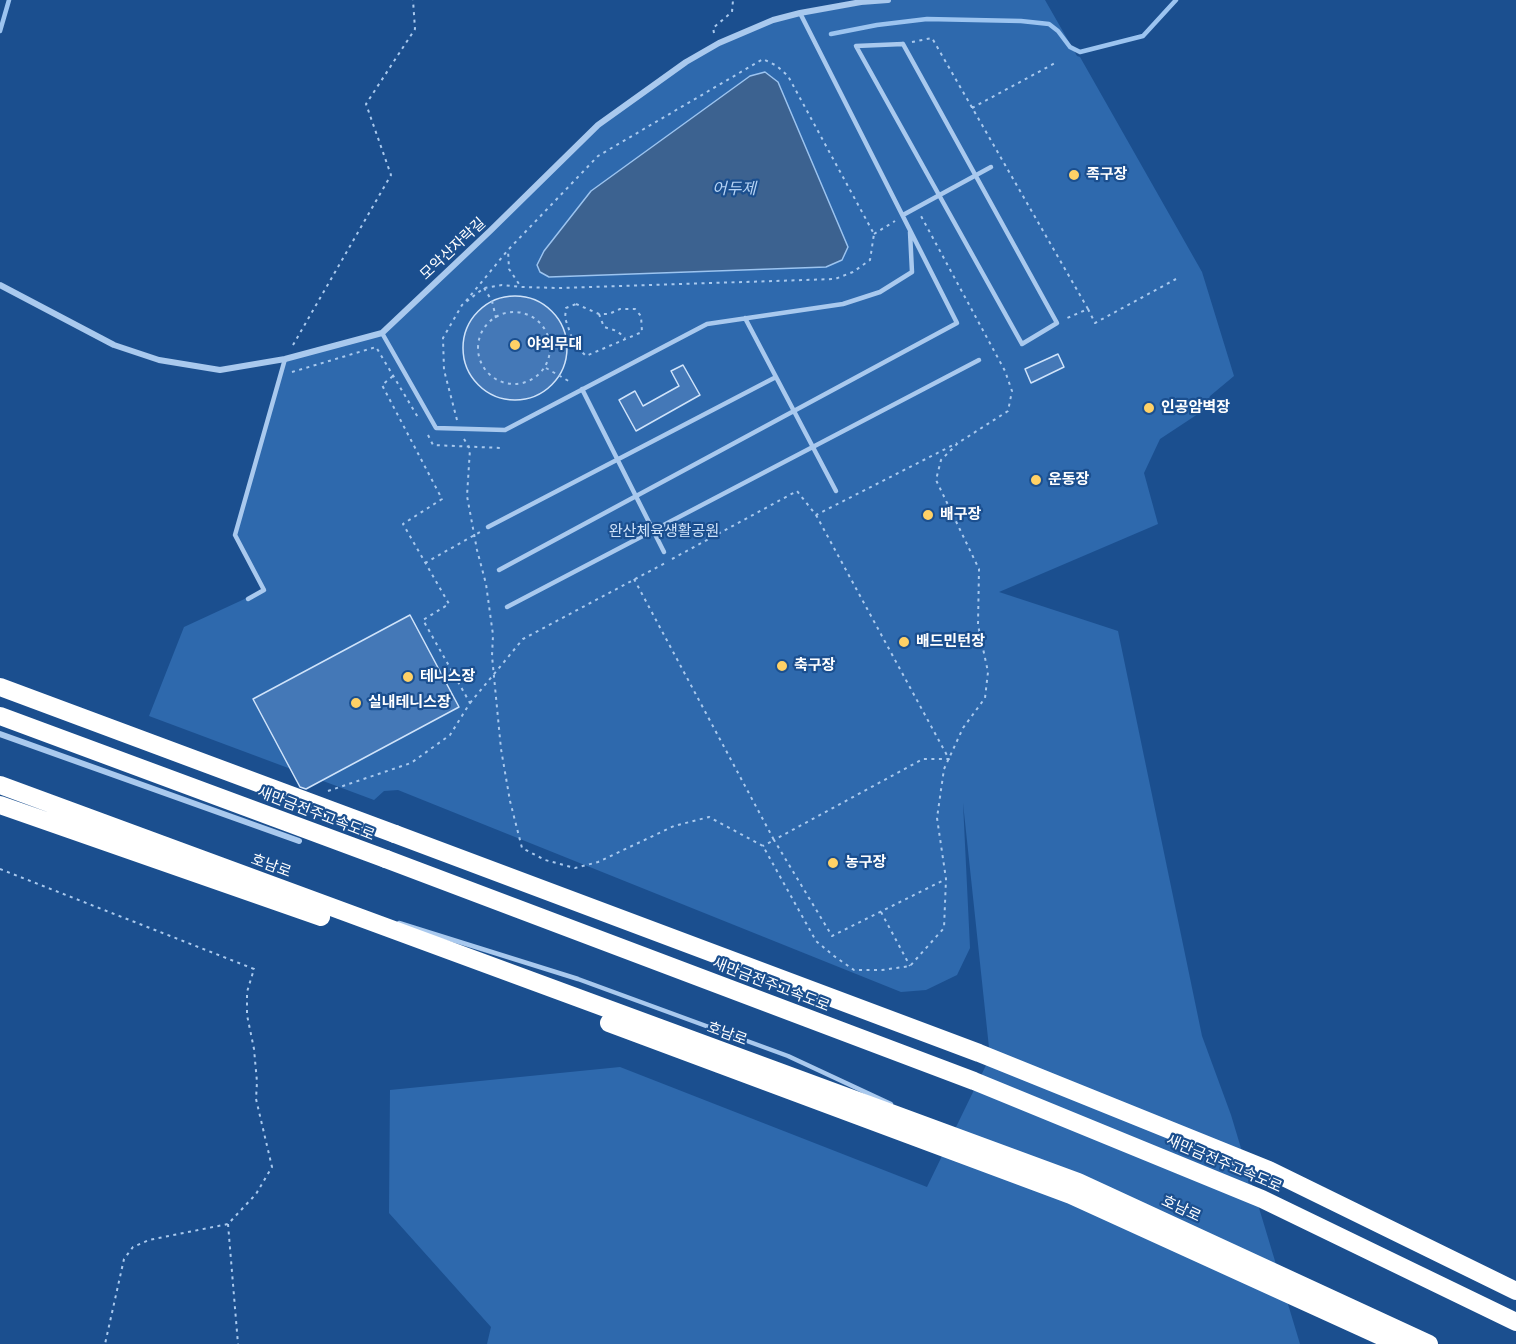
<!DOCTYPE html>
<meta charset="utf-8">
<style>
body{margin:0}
canvas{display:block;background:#1b4f8f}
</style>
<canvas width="1516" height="1344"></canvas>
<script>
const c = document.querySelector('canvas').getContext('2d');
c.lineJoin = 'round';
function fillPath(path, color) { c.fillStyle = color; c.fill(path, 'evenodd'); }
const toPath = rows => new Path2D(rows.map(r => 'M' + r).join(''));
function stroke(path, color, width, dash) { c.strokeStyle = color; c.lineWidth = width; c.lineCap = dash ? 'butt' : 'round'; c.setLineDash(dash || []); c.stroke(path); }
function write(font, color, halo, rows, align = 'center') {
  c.font = font + ' Figtree,"Noto Sans KR",sans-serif'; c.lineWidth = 4.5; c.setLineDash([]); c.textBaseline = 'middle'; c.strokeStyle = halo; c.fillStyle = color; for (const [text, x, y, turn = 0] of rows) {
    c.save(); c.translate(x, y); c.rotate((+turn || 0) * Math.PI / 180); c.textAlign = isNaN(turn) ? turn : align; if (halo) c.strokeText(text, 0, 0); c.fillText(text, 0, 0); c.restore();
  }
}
fillPath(toPath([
 [888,0,1045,0,1077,56,1080,57,1202,272,1234,376,1210,396,1204,410,1160,439,1144,473,1158,524,999,592,1118,631,1202,1036,1231,1115,1300,1344,487,1344,491,1327,389,1213,390,1090,620,1067,927,1187,990,1057,963,803,970,948,957,975,926,990,901,992,398,790,384,791,374,800,149,716,184,627,264,590,235,535,285,359,382,333,598,125,686,62,773,20]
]), '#2e69ad');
const water = toPath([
 [765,72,778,82,848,247,842,260,826,267,549,277,540,272,537,265,544,251,591,191,750,76,765,72]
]);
fillPath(water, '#3c6290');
stroke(water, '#9cc4f0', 1.5);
stroke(toPath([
 [0,31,9,0],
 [831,34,877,25,927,19,1021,21,1049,24,1058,31,1070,47,1080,52,1143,36,1176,0]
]), '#9cc4f0', 4.5);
const building = toPath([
 '463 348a52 52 0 1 1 104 0a52 52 0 1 1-104 0Z',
 [1058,354,1064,367,1031,383,1025,369,1058,354],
 [683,365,700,395,636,431,619,400,635,391,643,406,679,386,671,371,683,365],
 [410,615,459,707,306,789,300,787,253,699,410,615]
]);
fillPath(building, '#4478b7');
stroke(building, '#cfe3fa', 1.5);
stroke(toPath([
 [714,33,713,28,732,12,733,0],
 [912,42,932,38,1088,309,1065,319],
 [972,108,1057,62],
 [874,234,895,221],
 [484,288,492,301,496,318],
 [466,301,508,250,598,156,763,59,777,66,788,76,874,234,870,260,853,272,835,279,559,288,521,287,509,269,508,250],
 [576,304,599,314,609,314,620,309,635,309,641,316,642,332,586,356,574,344,565,318,566,308,576,304],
 [1088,309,1095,323,1176,279],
 '478 348a36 36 0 1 1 72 0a36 36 0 1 1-72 0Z',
 [599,314,604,327,617,331,625,338],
 [293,345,391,175,366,104,415,29,413,0],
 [551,345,570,337],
 [546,368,572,383],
 [292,372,376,347,419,419],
 [457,420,444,370,443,338,462,305,484,288,502,285,521,287],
 [428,435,433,445,501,448],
 [464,439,470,449,467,496,477,550,486,584,493,635,492,656,501,749,510,801,522,848,545,860,575,868,598,862,674,826,709,817,763,846,816,941,834,956,854,970,882,970,910,966,944,928,946,879,937,818,944,769,963,728,985,698,988,672,978,625,979,569,936,480,941,460,958,443,1008,411,1012,391,1005,371,921,216],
 [816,515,949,759,923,759,774,840,832,936,946,879],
 [672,559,797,491,816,515,957,443],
 [425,563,480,532],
 [634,579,774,840,763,846],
 [470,703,523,639,667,562],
 [328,791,411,763,450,735,470,703,423,620,449,604,403,524,442,499,382,385,393,376],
 [0,869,254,969,247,992,247,1015,254,1049,257,1082,256,1099,272,1167,256,1194,228,1224,149,1240,133,1247,124,1259,105,1344],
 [881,912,910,966],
 [228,1224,238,1344]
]), '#a9c9ee', 2, [3, 4.5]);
stroke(toPath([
 [903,44,1057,323,1022,344,856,46,903,44],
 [903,215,991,167],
 [745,318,836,491],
 [382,333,436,428,505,430,707,324,843,304,880,292,912,272,910,232],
 [582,389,664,552],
 [488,527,776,377],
 [499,570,957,323,800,13],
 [248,599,264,590,235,535,285,359],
 [507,607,979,360],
 [399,923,578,979,788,1056,891,1104]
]), '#a9c9ee', 4.5);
stroke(toPath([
 [0,285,114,345,159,360,220,370,285,359,382,333,490,231,598,125,686,62,719,43,773,20,800,13,861,2,888,0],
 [0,734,299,841]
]), '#a9c9ee', 6);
stroke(toPath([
 [0,785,1078,1182,1429,1344],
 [0,805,321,917],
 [395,834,979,1053,1269,1170,1516,1291],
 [386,859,974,1081,1262,1199,1516,1322],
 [609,1023,1071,1195,1398,1344]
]), '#fff', 18);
stroke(toPath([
 [0,687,395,834],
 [0,716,386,859]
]), '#fff', 18);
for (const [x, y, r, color] of [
 [1074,175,6,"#ffd166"],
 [515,345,6,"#ffd166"],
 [1149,408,6,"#ffd166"],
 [1036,480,6,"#ffd166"],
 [928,515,6,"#ffd166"],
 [904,642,6,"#ffd166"],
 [782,666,6,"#ffd166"],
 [408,677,6,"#ffd166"],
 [356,703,6,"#ffd166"],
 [833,863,6,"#ffd166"]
]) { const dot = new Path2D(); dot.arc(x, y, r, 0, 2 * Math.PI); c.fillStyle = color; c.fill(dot); stroke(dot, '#1b4f8f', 2); }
write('bold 15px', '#fff', '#1b4f8f', [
 ["족구장",1086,175],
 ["야외무대",527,345],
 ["인공암벽장",1161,408],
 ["운동장",1048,480],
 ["배구장",940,515],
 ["배드민턴장",916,642],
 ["축구장",794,666],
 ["테니스장",420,677],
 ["실내테니스장",368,703],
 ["농구장",845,863]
], 'left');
write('15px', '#fff', '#1b4f8f', [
 ["모악산자락길",453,249,-43],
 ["새만금전주고속도로",316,814,21],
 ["호남로",271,866,20],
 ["새만금전주고속도로",771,985,21],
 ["호남로",727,1034,20],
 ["새만금전주고속도로",1224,1164,23],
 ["호남로",1181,1209,25]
]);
write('15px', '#cfe3fa', '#1b4f8f', [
 ["완산체육생활공원",664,532]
]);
write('italic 16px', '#b5d3f5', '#1b4f8f', [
 ["어두제",734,189]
]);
</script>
